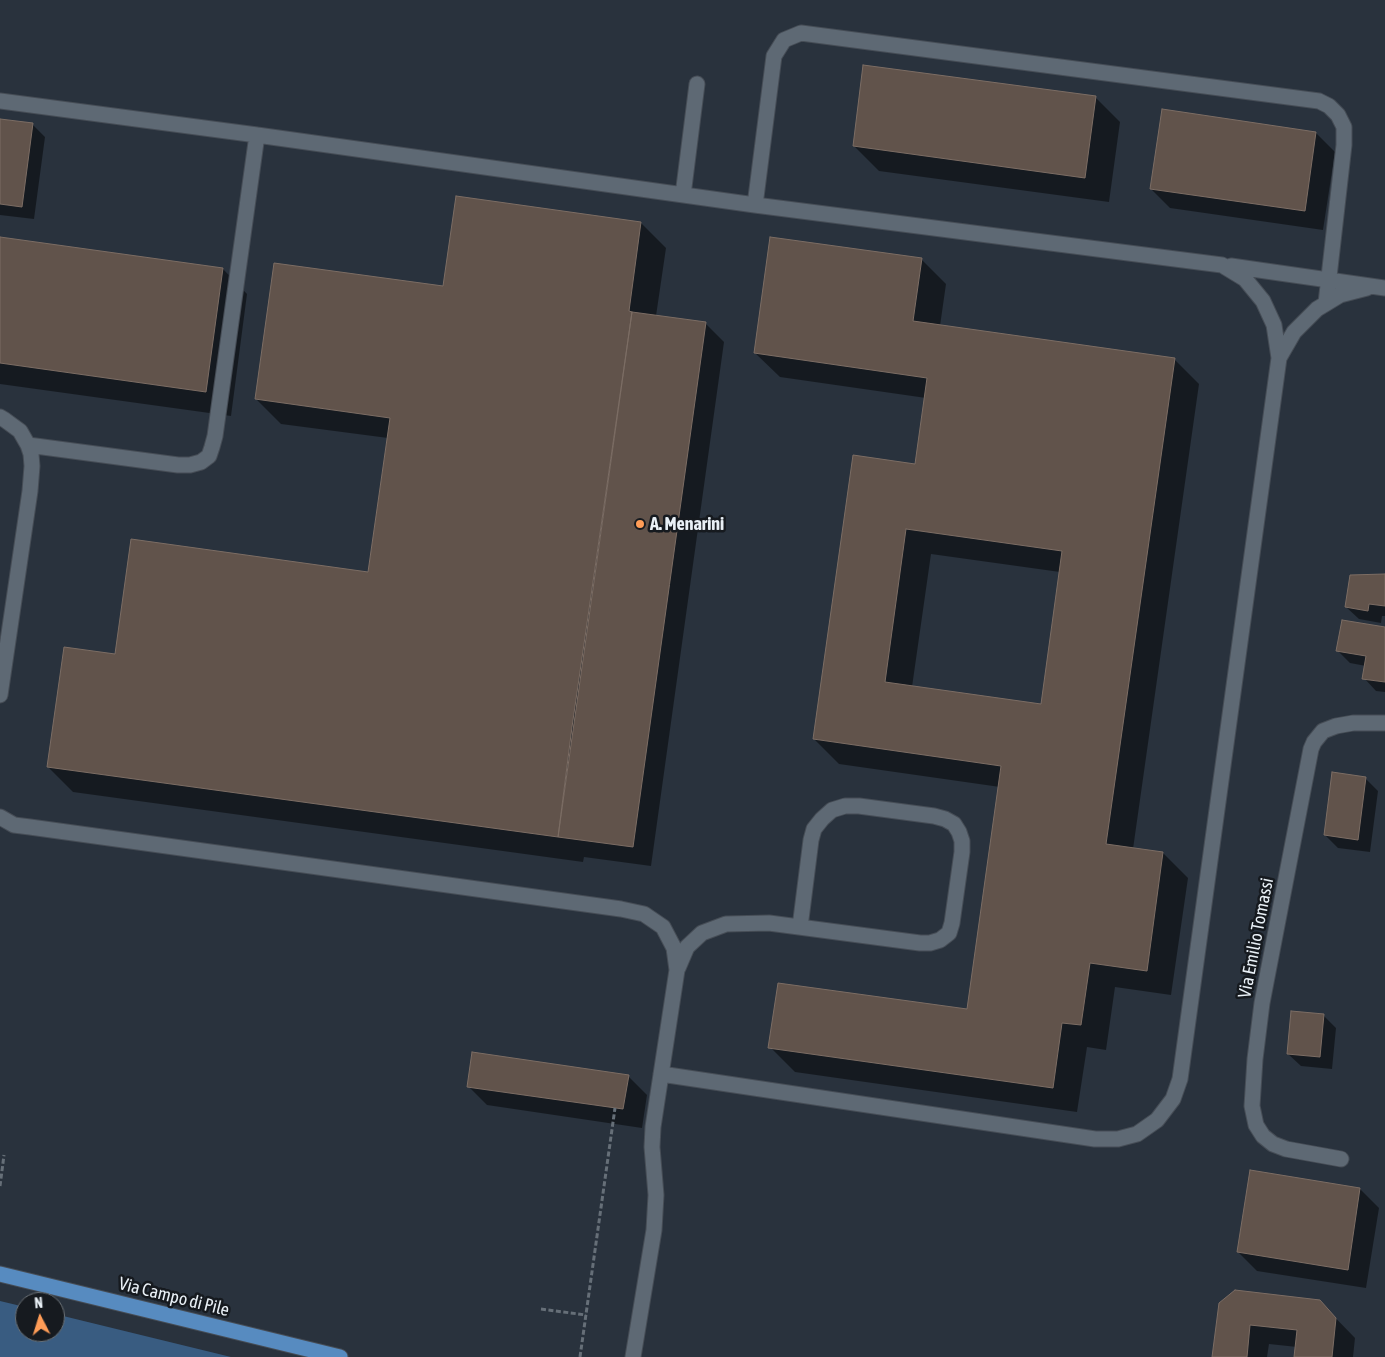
<!DOCTYPE html>
<style>
body{margin:0}
#map{position:relative;width:1385px;height:1357px;overflow:hidden;background:#29323d;font-family:"Asap Condensed",sans-serif}
canvas{display:block}
.north{position:absolute;left:15px;top:1292px;width:50px;height:50px;box-sizing:border-box;background:#161a1f;border:1px solid #6a7075;border-radius:50%;rotate:355deg;font-size:14px;font-weight:700;line-height:20px;text-align:center;color:#e9f0f6}
.north::after{content:'';display:block;margin:auto;width:18px;height:22px;background:#fe9c57;clip-path:polygon(50% 0,100% 100%,50% 72%,0 100%)}
</style>
<div id="map">
<canvas width="1385" height="1357"></canvas>
<div class="north">N</div>
</div>
<script>
const c = document.querySelector('canvas').getContext('2d');
c.lineJoin = 'round';
function fillPath(path, color) { c.fillStyle = color; c.fill(path, 'evenodd'); }
const toPath = rows => new Path2D(rows.map(r => 'M' + r).join(''));
function stroke(path, color, width, dash) { c.strokeStyle = color; c.lineWidth = width; c.lineCap = dash ? 'butt' : 'round'; c.setLineDash(dash || []); c.stroke(path); }
function write(font, color, halo, rows, align = 'center') {
  c.font = font + ' "Asap Condensed",sans-serif'; c.lineWidth = 5; c.setLineDash([]); c.textBaseline = 'middle'; c.strokeStyle = halo; c.fillStyle = color; for (const [text, x, y, turn = 0] of rows) {
    c.save(); c.translate(x, y); c.rotate((+turn || 0) * Math.PI / 180); c.textAlign = isNaN(turn) ? turn : align; if (halo) c.strokeText(text, 0, 0); c.fillText(text, 0, 0); c.restore();
  }
}
fillPath(toPath([
 [0,1301,25,1307,25,1332,55,1332,55,1314,231,1357,0,1357]
]), '#395c81');
fillPath(toPath([
 [1095,97,1120,122,1109,202,879,171,854,146],
 [0,120,32,124,45,137,34,219,0,215],
 [1316,133,1335,152,1323,230,1170,208,1151,189],
 [641,223,666,248,656,316,705,323,724,342,651,866,584,857,583,862,73,792,48,767,116,655,369,573,388,438,281,424,256,399,444,288],
 [0,238,223,269,247,294,231,416,0,384],
 [921,259,946,284,940,326,1174,359,1199,384,1133,849,1163,853,1188,878,1171,995,1115,987,1106,1050,1087,1047,1077,1112,795,1072,770,1047,968,1010,1000,787,839,764,814,739,916,465,926,398,780,377,755,353],
 [931,554,1060,572,1042,705,912,687],
 [1385,575,1385,616,1382,616,1381,623,1359,619,1346,607],
 [1385,628,1385,692,1376,691,1364,678,1366,666,1350,663,1338,651],
 [1365,778,1378,791,1370,852,1338,848,1325,835],
 [1323,1015,1336,1028,1332,1069,1301,1066,1288,1054],
 [628,1076,647,1095,642,1128,487,1105,468,1086],
 [1360,1189,1379,1208,1366,1288,1257,1271,1238,1252],
 [1236,1292,1319,1301,1355,1338,1353,1357,1295,1357,1297,1347,1269,1344,1267,1357,1214,1357]
]), '#0007');
const building = toPath([
 [863,65,1096,96,1085,178,853,146,863,65],
 [1162,109,1316,132,1305,211,1150,189,1162,109],
 [0,119,33,123,22,207,0,204,0,119],
 [456,196,641,222,629,311,632,312,558,837,47,767,64,647,115,654,131,539,368,572,390,418,255,399,274,263,443,286,456,196],
 [0,237,223,268,206,392,0,363,0,237],
 [770,237,922,258,913,321,1175,358,1106,844,1163,852,1147,971,1090,963,1081,1025,1062,1023,1053,1088,768,1048,778,983,967,1009,1001,766,813,739,853,455,915,464,927,378,754,353,770,237],
 [906,529,1062,551,1041,704,885,682,906,529],
 [632,312,706,322,633,847,558,837,572,727,632,312],
 [1385,574,1385,606,1369,604,1368,611,1345,607,1350,575,1385,574],
 [1342,620,1385,627,1385,682,1362,679,1366,656,1336,651,1342,620],
 [1332,772,1366,777,1358,840,1324,835,1332,772],
 [1291,1011,1324,1014,1320,1057,1287,1054,1291,1011],
 [472,1052,629,1075,623,1109,467,1087,472,1052],
 [1250,1170,1360,1188,1348,1270,1237,1252,1250,1170],
 [1235,1290,1320,1300,1336,1318,1332,1357,1294,1357,1297,1330,1250,1325,1247,1357,1212,1357,1219,1303,1235,1290]
]);
fillPath(building, '#61534b');
stroke(building, '#7c6d64', 1);
const minor = toPath([
 [0,101,257,135,755,205,1222,265,1245,279,1263,301,1274,325,1279,358,1180,1079,1173,1099,1157,1120,1137,1134,1118,1139,1095,1139,661,1074],
 [683,195,697,84],
 [755,205,774,56,784,40,801,33,1319,101,1329,106,1338,115,1344,127,1344,145,1326,303],
 [1231,266,1385,288],
 [1279,358,1294,332,1317,309,1340,295,1367,288],
 [0,417,5,420,20,431,28,445,31,454,32,466,30,491,0,695],
 [28,445,178,465,190,465,201,462,209,456,212,447,215,436,257,135],
 [0,817,14,825,30,827,621,909,644,914,663,927,674,948,677,970,653,1127,652,1147,656,1195,654,1230,633,1357],
 [678,968,687,947,702,933,726,924,769,923,920,943,930,943,940,940,949,933,952,923,962,852,962,841,959,832,954,824,945,819,934,816,859,806,845,806,832,810,822,819,814,829,811,840,800,927],
 [1341,1159,1286,1149,1273,1144,1263,1136,1256,1125,1252,1106,1255,1059,1262,1003,1311,749,1314,742,1323,731,1336,726,1353,723,1385,723]
]);
const major = toPath([
 [0,1274,340,1357]
]);
stroke(minor, '#464d56', 17);
stroke(major, '#464d56', 17);
stroke(toPath([
 [0,1186,4,1155],
 [541,1309,586,1315],
 [580,1357,615,1108]
]), '#666f78', 3, [5, 2.5]);
stroke(minor, '#5e6974', 15);
stroke(major, '#578bc0', 15);
for (const [x, y, r, color] of [
 [640,524,5,"#fe9c57"]
]) { const dot = new Path2D(); dot.arc(x, y, r, 0, 2 * Math.PI); c.fillStyle = color; c.fill(dot); stroke(dot, '#161a1f', 2); }
write('bold 18px', '#e9f0f6', '#161a1f', [
 ["A. Menarini",650,524]
], 'left');
write('18px', '#e9f0f6', '#161a1f', [
 ["Via Emilio Tomassi",1256,938,-79],
 ["Via Campo di Pile",174,1297,14]
]);
</script>
